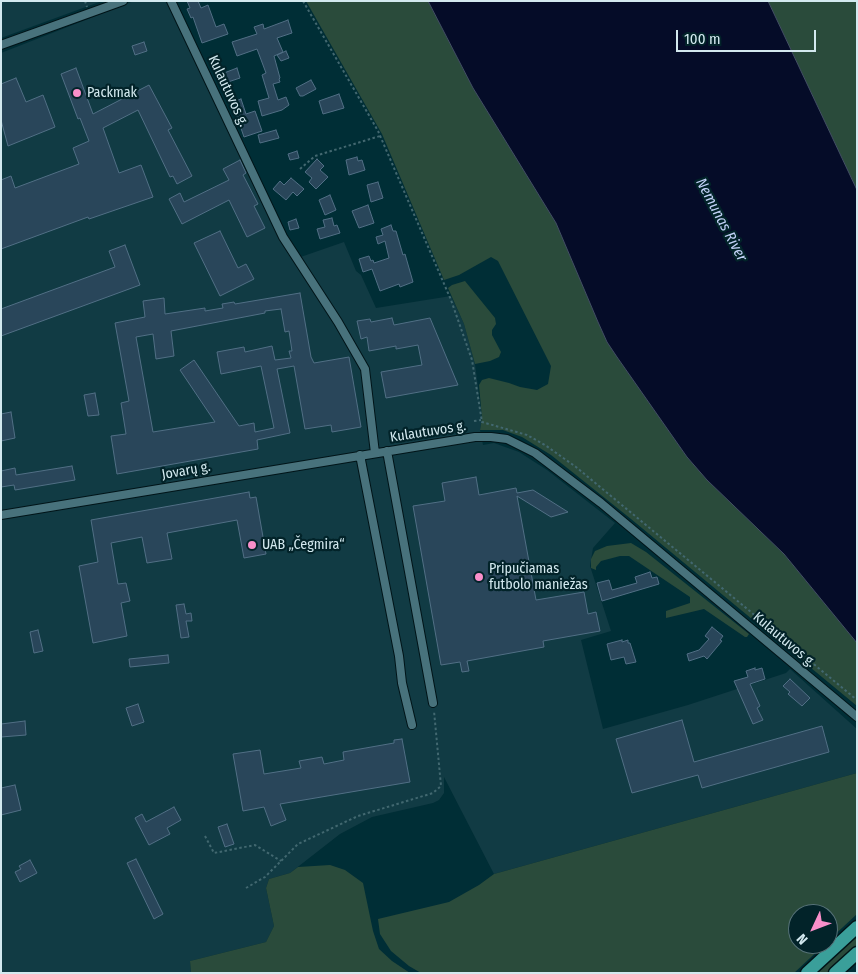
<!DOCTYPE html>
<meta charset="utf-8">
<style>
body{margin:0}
#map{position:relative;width:858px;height:974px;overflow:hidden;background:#002e36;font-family:"Fira Sans Condensed",sans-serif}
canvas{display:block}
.frame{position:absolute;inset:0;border:2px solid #d3e9ef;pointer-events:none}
.north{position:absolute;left:788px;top:904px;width:50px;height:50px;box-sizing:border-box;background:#022329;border:1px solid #567278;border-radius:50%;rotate:227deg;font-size:14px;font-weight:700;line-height:20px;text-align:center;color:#d3e9ef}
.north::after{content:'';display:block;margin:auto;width:18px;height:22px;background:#f98fca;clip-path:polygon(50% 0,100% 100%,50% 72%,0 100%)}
.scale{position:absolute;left:676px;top:30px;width:140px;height:22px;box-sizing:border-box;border:2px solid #d3e9ef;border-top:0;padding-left:6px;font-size:15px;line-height:18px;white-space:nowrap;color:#d3e9ef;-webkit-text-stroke:4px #022329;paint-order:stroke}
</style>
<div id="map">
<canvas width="858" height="974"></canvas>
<div class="frame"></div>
<div class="north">N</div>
<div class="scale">100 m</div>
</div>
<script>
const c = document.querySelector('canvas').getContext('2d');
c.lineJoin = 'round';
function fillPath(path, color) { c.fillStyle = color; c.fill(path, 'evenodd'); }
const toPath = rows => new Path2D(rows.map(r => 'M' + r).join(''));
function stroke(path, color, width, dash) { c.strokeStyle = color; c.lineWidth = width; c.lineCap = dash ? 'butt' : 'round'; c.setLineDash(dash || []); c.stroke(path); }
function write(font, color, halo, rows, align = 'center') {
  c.font = font + ' "Fira Sans Condensed",sans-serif'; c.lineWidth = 4.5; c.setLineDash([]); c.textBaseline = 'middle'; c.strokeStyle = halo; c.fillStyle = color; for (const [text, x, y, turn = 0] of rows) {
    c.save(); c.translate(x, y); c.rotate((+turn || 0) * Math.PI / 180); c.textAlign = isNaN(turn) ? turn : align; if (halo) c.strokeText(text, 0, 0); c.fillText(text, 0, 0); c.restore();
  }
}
fillPath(toPath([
 [1,1,102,1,1,38],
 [134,1,165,1,169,5,292,260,344,242,356,271,361,275,376,308,451,296,464,324,475,364,482,418,480,430,483,445,494,443,519,452,547,470,615,523,593,548,590,566,611,631,581,640,603,729,688,705,786,673,790,669,857,729,857,773,494,874,444,777,444,793,439,800,433,803,372,817,340,834,290,873,269,879,266,888,274,926,266,942,190,961,191,973,1,973,1,53]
]), '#113b44');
fillPath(toPath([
 [306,1,428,1,473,88,556,223,598,322,607,342,617,357,687,457,707,480,784,554,857,643,857,706,631,519,551,455,522,437,511,433,503,430,480,430,482,418,479,385,482,380,489,378,509,383,520,387,537,390,548,384,551,366,498,261,491,257,459,275,444,280,382,134],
 [768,1,857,1,857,190],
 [465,281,495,318,496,324,492,330,492,335,501,352,499,357,490,361,475,364,464,324,448,288,452,285],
 [631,543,646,552,749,634,747,637,745,637,704,609,666,618,666,611,690,603,690,597,629,556,620,556,601,561,596,567,596,570,591,568,591,559,595,551,607,546],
 [857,773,857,914,828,941,828,914,798,914,798,944,825,944,794,973,421,973,409,966,391,951,380,934,378,919,449,902,479,885,494,874],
 [330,865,345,870,363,883,373,931,379,949,392,961,410,973,191,973,190,961,266,942,274,926,266,888,269,879,290,873,298,867],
 [857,934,857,945,827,973,816,973]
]), '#2a4b3b');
const water = toPath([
 [428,1,768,1,857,190,857,643,784,554,707,480,687,457,617,357,607,342,598,322,556,223,473,88,428,1]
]);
fillPath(water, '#050c28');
stroke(water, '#434e64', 1);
const building = toPath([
 [187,1,198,1,201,8,208,5,216,27,224,24,228,34,202,43,193,17,191,18,187,9,190,8,187,1],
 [288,20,292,33,277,38,283,52,274,56,280,78,279,79,280,82,273,84,278,100,286,97,289,105,282,110,262,116,258,101,269,98,262,75,266,73,257,49,237,56,232,42,257,34,254,27,263,24,264,29,288,20],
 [144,42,147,51,135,55,132,46,144,42],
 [286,51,289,58,281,61,277,55,286,51],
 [76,68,93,114,149,85,172,128,168,130,192,176,177,184,173,176,170,177,138,110,103,128,119,173,141,165,153,197,89,219,88,217,1,249,1,180,11,176,15,188,79,164,73,148,89,141,80,118,78,119,61,74,76,68],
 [237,68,240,78,222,84,219,75,237,68],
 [16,78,26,102,43,95,55,127,8,146,1,120,1,84,16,78],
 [311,80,316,89,303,96,300,96,296,88,311,80],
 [339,94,344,108,323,114,319,101,339,94],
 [241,99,246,114,255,111,262,131,244,137,232,102,241,99],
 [276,130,279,138,260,143,258,135,276,130],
 [297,151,299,158,290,160,288,154,297,151],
 [357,157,358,161,362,160,365,170,349,175,346,160,357,157],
 [317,159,324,166,320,170,328,177,316,189,309,182,312,178,305,172,317,159],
 [240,160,246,173,243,175,258,204,254,206,265,228,247,237,229,200,182,224,169,199,180,193,184,202,229,180,223,169,240,160],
 [291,178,304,189,297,196,293,192,286,200,273,189,280,181,284,185,291,178],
 [378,182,383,198,371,202,367,185,378,182],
 [330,195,336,210,325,215,319,200,330,195],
 [368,205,374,223,359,228,352,211,368,205],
 [332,218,334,226,337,225,340,233,320,239,317,229,325,227,323,220,332,218],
 [296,219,299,228,290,230,288,222,296,219],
 [391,225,393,231,396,231,403,255,405,254,413,282,400,287,399,284,380,291,372,269,363,272,359,259,369,256,371,261,373,260,374,263,389,258,385,241,378,244,376,237,383,235,381,229,391,225],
 [220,231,238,268,246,264,254,279,220,296,194,243,220,231],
 [125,245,140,285,1,336,1,309,115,267,109,251,125,245],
 [300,293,311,357,314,363,349,357,361,427,332,432,331,425,305,429,294,366,277,369,290,433,257,440,258,449,117,474,111,436,126,434,121,403,129,401,115,323,145,317,143,301,164,298,165,314,205,308,205,311,223,308,222,304,234,302,235,304,300,293],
 [281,309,285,332,289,331,292,351,289,351,291,358,275,360,272,346,245,352,244,347,217,352,221,374,261,366,274,428,255,432,254,423,239,426,194,360,180,370,215,422,153,432,136,337,153,334,156,359,174,356,171,331,265,313,265,311,281,309],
 [392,318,394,325,430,318,458,385,386,398,381,372,422,365,418,345,396,349,396,346,369,351,367,337,361,339,357,321,370,319,371,322,392,318],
 [95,393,99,415,88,416,84,395,95,393],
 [11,412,15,438,1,441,1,414,11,412],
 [72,466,75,480,15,490,14,485,1,487,1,471,15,468,16,475,72,466],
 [476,477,479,495,516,488,517,493,533,490,568,512,551,517,517,496,536,600,584,592,588,614,596,612,600,631,543,641,544,647,467,661,469,671,462,672,460,662,441,665,413,506,445,501,442,483,476,477],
 [249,492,250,498,256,497,266,554,244,558,237,520,167,533,172,559,147,563,142,537,111,543,118,584,126,583,130,601,121,603,127,636,93,643,79,566,98,562,91,520,249,492],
 [650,572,652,578,657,577,659,584,602,601,597,583,609,580,612,590,637,583,635,577,650,572],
 [184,604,186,614,191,613,192,621,186,621,189,637,181,638,176,605,184,604],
 [712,627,723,636,720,640,722,641,707,659,704,656,689,661,687,654,699,650,709,639,705,636,712,627],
 [38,630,43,651,34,653,30,632,38,630],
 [622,640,622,642,628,640,628,643,630,643,636,662,626,664,624,657,611,660,607,644,622,640],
 [168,655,169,663,130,667,129,659,168,655],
 [755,668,755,670,762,668,765,679,750,684,760,706,757,708,763,720,753,724,734,681,748,677,746,671,755,668],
 [790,679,810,698,802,706,788,694,790,692,783,686,790,679],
 [138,704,144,722,132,726,126,708,138,704],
 [682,720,694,762,822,726,829,752,702,788,698,775,632,793,616,739,682,720],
 [25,721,26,735,1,737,1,724,25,721],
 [402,739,410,782,280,804,286,820,271,826,264,807,243,811,233,754,260,750,264,774,301,768,299,761,322,757,324,764,344,760,343,752,394,743,394,740,402,739],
 [15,785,21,810,1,815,1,788,15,785],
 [174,807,181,820,167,828,170,834,149,845,135,818,142,814,146,822,174,807],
 [227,824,234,844,225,847,218,827,227,824],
 [136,859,163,914,154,919,127,863,136,859],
 [30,860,37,873,20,882,15,872,21,869,19,866,30,860]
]);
fillPath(building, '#29465a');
stroke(building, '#516f85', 1);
const minor = toPath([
 [171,1,283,237,338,322,365,369,375,453],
 [1,45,123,1],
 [387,451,433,703],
 [360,455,399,656,402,683,412,725],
 [1,515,475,437,491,437,507,439,535,453,601,503,857,717]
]);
const trunk = toPath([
 [807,973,857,927],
 [835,973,857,953]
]);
stroke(minor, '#011418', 10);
stroke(trunk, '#011418', 15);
stroke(toPath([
 [85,1,87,7],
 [303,1,378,131,451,300,472,360,482,422,527,435,545,445,576,467,857,700],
 [300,169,315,156,380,136],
 [474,421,481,420],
 [205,836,214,853,255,845,281,861],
 [246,888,265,877,298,844,358,816,433,793,441,786,434,711]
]), '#426870', 2, [2.5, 2.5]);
stroke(minor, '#48727c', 8);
stroke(trunk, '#3a9f9a', 12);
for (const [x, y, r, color] of [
 [77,93,5,"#f98fca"],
 [252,545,5,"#f98fca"],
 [479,577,5,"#f98fca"]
]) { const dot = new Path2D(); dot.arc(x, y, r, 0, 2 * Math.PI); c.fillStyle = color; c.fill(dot); stroke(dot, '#022329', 2); }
write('14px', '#d3e9ef', '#022329', [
 ["Kulautuvos g.",228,91,65],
 ["Kulautuvos g.",428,432,-9],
 ["Jovarų g.",186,471,-10],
 ["Kulautuvos g.",784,640,40]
]);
write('14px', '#d3e9ef', '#022329', [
 ["Packmak",87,93],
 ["UAB „Čegmira“",262,545],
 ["Pripučiamas",489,569],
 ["futbolo maniežas",489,585]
], 'left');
write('italic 15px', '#c2d2f7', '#022329', [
 ["Nemunas River",721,220,62]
]);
</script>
